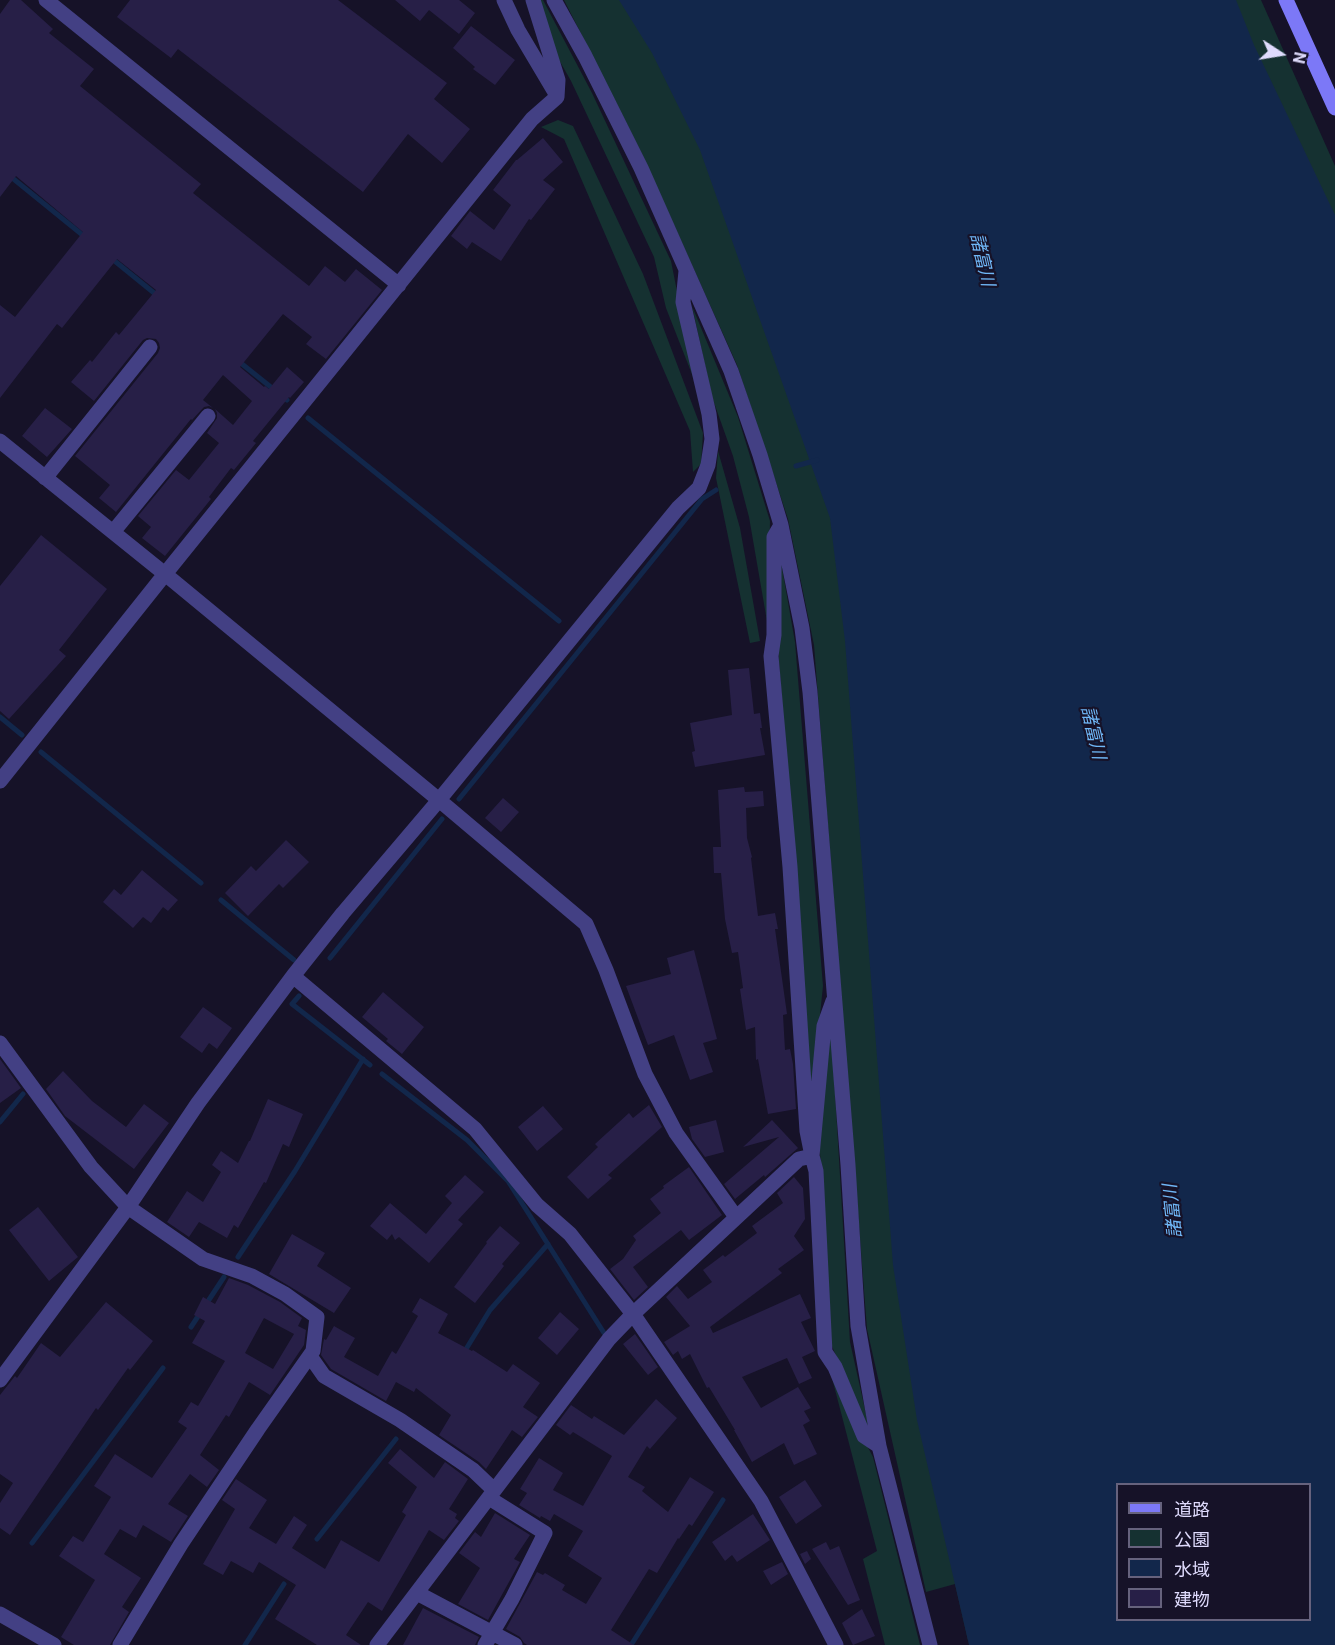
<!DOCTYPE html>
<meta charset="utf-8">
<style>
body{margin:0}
#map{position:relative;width:1335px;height:1645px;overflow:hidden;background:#161228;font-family:Roboto,"Noto Sans JP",sans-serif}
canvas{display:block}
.legend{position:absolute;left:1116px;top:1483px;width:195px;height:138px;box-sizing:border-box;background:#161228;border:2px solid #66627d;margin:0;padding:8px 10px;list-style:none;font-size:18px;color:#dfdbfd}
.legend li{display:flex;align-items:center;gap:12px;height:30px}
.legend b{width:30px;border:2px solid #66627d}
.north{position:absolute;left:1251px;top:24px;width:60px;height:60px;-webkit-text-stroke:4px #161228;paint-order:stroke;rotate:102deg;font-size:16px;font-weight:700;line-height:24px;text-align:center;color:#dfdbfd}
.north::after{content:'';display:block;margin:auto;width:21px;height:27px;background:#dfdbfd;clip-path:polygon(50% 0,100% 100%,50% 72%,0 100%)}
</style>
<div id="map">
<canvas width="1335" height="1645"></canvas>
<ul class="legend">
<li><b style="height:8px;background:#7c78f7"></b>道路</li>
<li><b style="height:16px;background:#153131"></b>公園</li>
<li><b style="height:16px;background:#12274b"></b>水域</li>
<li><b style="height:16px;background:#271f47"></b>建物</li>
</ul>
<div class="north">N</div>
</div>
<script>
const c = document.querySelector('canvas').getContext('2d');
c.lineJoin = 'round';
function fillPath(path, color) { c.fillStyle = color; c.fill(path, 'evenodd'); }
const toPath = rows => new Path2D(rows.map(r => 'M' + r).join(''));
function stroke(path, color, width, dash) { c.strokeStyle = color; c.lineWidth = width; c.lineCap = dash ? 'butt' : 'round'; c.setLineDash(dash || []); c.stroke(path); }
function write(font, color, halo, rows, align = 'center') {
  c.font = font + ' Roboto,"Noto Sans JP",sans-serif'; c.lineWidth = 4.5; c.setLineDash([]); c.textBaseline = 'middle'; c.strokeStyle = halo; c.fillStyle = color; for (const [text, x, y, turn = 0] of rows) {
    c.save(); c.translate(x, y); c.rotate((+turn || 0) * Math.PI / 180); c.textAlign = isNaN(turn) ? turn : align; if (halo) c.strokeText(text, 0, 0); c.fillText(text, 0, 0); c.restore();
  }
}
fillPath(toPath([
 [537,0,543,0,592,93,671,261,695,382,666,308,654,257,571,81,550,44],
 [564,0,658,0,839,479,969,1645,955,1584,926,1592,867,1329,814,645,788,519,737,365,642,154],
 [1215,0,1261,0,1335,166,1335,279],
 [558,120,573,126,643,274,703,433,701,464,693,472,690,431,564,139,541,127],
 [692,306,738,417,770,521,768,627,749,517,733,456,712,397],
 [718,451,740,528,760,641,750,643,716,478],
 [778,545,795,642,823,986,811,1101,778,648],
 [831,1026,850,1342,870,1432,830,1342,819,1134],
 [832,1378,873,1457,920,1645,885,1645,863,1559,877,1551]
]), '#153131');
fillPath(toPath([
 [619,0,1236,0,1254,45,1335,215,1335,1645,969,1645,917,1420,893,1265,845,641,830,518,700,150,652,53],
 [1118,1484,1310,1484,1310,1620,1118,1620]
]), '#12274b');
stroke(toPath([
 [0,168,85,237],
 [111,258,159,297],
 [237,360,287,400],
 [308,418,559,621],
 [796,466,817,460],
 [0,717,22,735],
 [41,752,201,883],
 [459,799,702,499,716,490],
 [221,900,294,960],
 [330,958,442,819],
 [299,996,292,1004,370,1065],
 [382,1074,467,1140,508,1181,604,1333],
 [0,1122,23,1094],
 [238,1257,295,1171,363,1059],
 [191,1327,224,1277],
 [463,1354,490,1310,548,1244],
 [317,1539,396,1439],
 [32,1543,163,1368],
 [245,1645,284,1584],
 [631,1645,723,1500]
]), '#12274b', 5);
fillPath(toPath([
 [10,0,21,0,53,29,49,33,94,69,80,86,201,184,193,193,309,286,325,266,345,282,356,269,382,290,326,359,306,344,312,337,283,314,240,367,264,387,265,386,269,389,287,367,304,382,290,398,289,397,253,441,256,443,234,470,231,468,209,497,211,499,165,556,142,538,151,527,138,516,176,470,189,480,219,443,207,433,217,418,217,413,215,409,233,425,252,401,223,375,203,400,213,408,209,406,204,407,192,420,191,419,116,512,99,498,110,485,75,456,158,353,160,348,159,343,156,339,147,338,143,340,94,401,71,382,90,360,92,362,116,332,119,335,156,290,117,259,62,328,57,324,0,398,0,305,15,317,83,232,16,176,0,197,0,14],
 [130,0,338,0,447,83,434,99,470,129,442,163,408,134,363,192,178,49,171,58,117,17],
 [395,0,459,0,475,13,459,34,429,10,420,21],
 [471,26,515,60,495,85,473,69,475,67,453,48],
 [543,138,563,162,543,180,555,189,531,220,529,219,501,261,472,242,467,249,451,236,470,211,494,230,511,205,493,190,516,160,517,160],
 [45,408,72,429,47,457,22,436],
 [41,535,107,589,59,650,66,656,9,719,0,711,0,586],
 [749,668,754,714,760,713,762,728,760,728,765,755,695,767,692,752,695,751,690,723,732,715,728,670],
 [744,787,745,792,763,791,764,806,746,808,747,838,752,857,751,858,758,916,775,913,778,929,775,929,787,1014,783,1015,785,1050,790,1049,793,1064,796,1109,768,1114,758,1059,756,1060,755,1027,746,1030,740,989,743,988,738,952,732,953,725,919,721,873,714,873,713,847,721,847,718,790],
 [503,798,519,812,501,832,485,818],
 [286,840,309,862,283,888,279,884,248,916,225,893,251,866,256,871],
 [142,870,178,900,168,911,163,907,151,923,143,917,133,928,103,902,114,889,121,895],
 [694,950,717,1039,703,1043,713,1072,690,1080,674,1035,648,1045,626,986,671,974,667,958],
 [383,992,424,1027,402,1054,386,1041,388,1039,362,1017],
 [203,1007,232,1028,217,1049,209,1043,202,1053,180,1037],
 [0,1059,21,1088,0,1103],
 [63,1071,92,1101,126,1127,144,1104,169,1123,134,1169,65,1116,46,1089],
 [268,1099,303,1114,289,1147,283,1144,266,1183,264,1182,238,1228,234,1225,227,1238,199,1222,189,1237,167,1222,187,1191,203,1202,221,1172,212,1165,221,1151,238,1163,249,1141,250,1141],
 [649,1105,662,1127,608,1175,612,1178,588,1199,567,1177,598,1147,595,1144,629,1113,633,1118],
 [543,1106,563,1129,537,1151,518,1127],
 [716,1120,724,1152,705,1157,692,1139,689,1127],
 [772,1120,798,1148,765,1177,764,1175,735,1199,724,1184,779,1137,743,1147],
 [689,1167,722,1215,689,1240,681,1230,633,1267,648,1287,634,1300,610,1269,623,1259,636,1240,633,1236,661,1213,650,1199,664,1188,663,1186],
 [465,1175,484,1192,458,1220,463,1224,429,1263,399,1237,395,1240,392,1234,387,1240,370,1226,390,1203,426,1234,452,1203,445,1196],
 [794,1177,803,1188,805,1219,794,1236,804,1250,778,1269,782,1273,710,1327,713,1333,800,1294,811,1318,801,1322,815,1351,802,1357,812,1378,799,1384,787,1358,742,1377,761,1408,798,1387,811,1408,804,1411,810,1421,803,1425,817,1454,794,1465,784,1443,752,1462,734,1430,735,1430,709,1387,707,1388,690,1354,682,1359,678,1351,673,1355,664,1342,690,1326,666,1297,677,1286,688,1299,712,1282,703,1270,723,1255,725,1257,757,1233,752,1226,783,1203,777,1193],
 [38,1207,78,1257,49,1281,9,1230],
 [500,1226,520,1243,502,1264,504,1266,475,1303,454,1287,487,1243,486,1242],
 [292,1234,325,1253,317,1266,351,1288,334,1313,269,1274],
 [229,1278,248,1285,280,1302,302,1318,294,1334,298,1326,306,1330,304,1345,270,1395,249,1382,229,1417,226,1415,200,1455,219,1470,207,1487,190,1474,168,1504,188,1516,171,1542,143,1525,136,1538,120,1529,104,1554,141,1578,122,1607,129,1612,110,1645,74,1645,61,1637,95,1580,59,1556,73,1536,83,1542,111,1497,94,1486,115,1454,152,1478,187,1428,178,1422,191,1402,198,1406,225,1361,192,1343,205,1321,194,1315,203,1297,215,1304],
 [264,1318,294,1334,273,1369,245,1353],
 [420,1298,448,1314,438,1333,472,1351,473,1350,507,1372,513,1364,540,1383,523,1407,538,1417,522,1437,512,1430,486,1469,479,1462,439,1435,451,1415,416,1388,414,1392,396,1382,386,1401,331,1369,321,1355,324,1339,326,1340,334,1326,355,1338,344,1357,378,1376,392,1351,396,1354,418,1316,412,1312],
 [106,1302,153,1341,130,1370,128,1368,98,1410,96,1408,10,1535,0,1528,0,1503,13,1483,0,1474,0,1395,15,1376,17,1378,41,1343,60,1357],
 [560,1312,579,1329,557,1355,538,1338],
 [635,1334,658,1367,648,1375,623,1344],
 [656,1399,677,1418,650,1449,647,1446,628,1477,645,1487,642,1491,668,1512,690,1477,714,1492,692,1526,689,1524,679,1539,678,1538,657,1573,649,1569,611,1630,634,1645,527,1645,524,1643,520,1637,506,1629,537,1572,543,1575,545,1573,565,1585,562,1590,586,1604,602,1578,568,1556,583,1531,554,1514,550,1521,541,1516,540,1518,519,1505,527,1493,520,1489,539,1458,563,1473,553,1490,583,1506,612,1456,573,1432,570,1435,556,1425,571,1405,592,1419,594,1416,624,1435],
 [400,1449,434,1478,445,1462,468,1479,449,1509,457,1514,455,1518,459,1521,444,1540,429,1530,382,1611,368,1602,346,1635,361,1645,317,1645,275,1619,296,1585,259,1562,253,1573,231,1561,223,1575,203,1564,235,1509,222,1500,236,1479,267,1500,249,1528,276,1544,294,1516,307,1525,292,1548,325,1569,341,1540,379,1562,406,1515,402,1512,417,1487,388,1463],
 [805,1480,822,1506,796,1524,779,1497],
 [495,1513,530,1535,514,1559,520,1562,488,1620,458,1604,480,1568,459,1553,475,1532,481,1537],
 [753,1514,770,1540,737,1562,732,1555,725,1561,712,1542],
 [826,1542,830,1550,839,1546,860,1600,848,1605,812,1549],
 [807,1551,811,1559,805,1564,800,1554],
 [782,1562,788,1574,771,1585,763,1571],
 [423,1608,479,1637,475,1645,403,1645],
 [862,1609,875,1636,853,1645,842,1623]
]), '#271f47');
stroke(toPath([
 [46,0,399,285],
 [504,0,518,30,556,94],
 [554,0,585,56,641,168,731,371,760,455,781,525,802,628,810,692,848,1165,858,1326,879,1446,930,1645],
 [0,441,165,574,439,800,586,924,606,970,645,1074,676,1133,736,1217],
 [45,478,150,347],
 [113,532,208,416],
 [0,781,165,574,532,119,557,97,558,80,533,0],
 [293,976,475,1129,537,1205,570,1234,633,1314,761,1501,836,1645],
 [833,1001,824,1026,812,1156,816,1171,825,1352,835,1367,864,1436,879,1446],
 [0,1043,91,1167,128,1207,203,1259,252,1276,285,1294,317,1317,313,1351,258,1429,181,1544,120,1645],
 [310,1356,324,1376,400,1420,473,1470,494,1490],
 [0,1380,128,1207,198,1103,293,976,343,913,439,800,678,508,699,488,708,465,712,439,709,414,683,302,686,271],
 [417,1593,515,1645],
 [0,1614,54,1645],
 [377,1645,609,1339,633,1314,799,1159,812,1156,807,1131,790,867,771,656,774,635,774,537,781,525],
 [485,1645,512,1599,545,1533,489,1498]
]), '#434084', 15);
stroke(toPath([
 [1286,0,1335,108]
]), '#7c78f7', 15);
write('italic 18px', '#6fb6f6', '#161228', [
 ["諸富川",981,260,77],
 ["諸富川",1092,733,77],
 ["諸富川",1174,1211,-96]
]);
</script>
